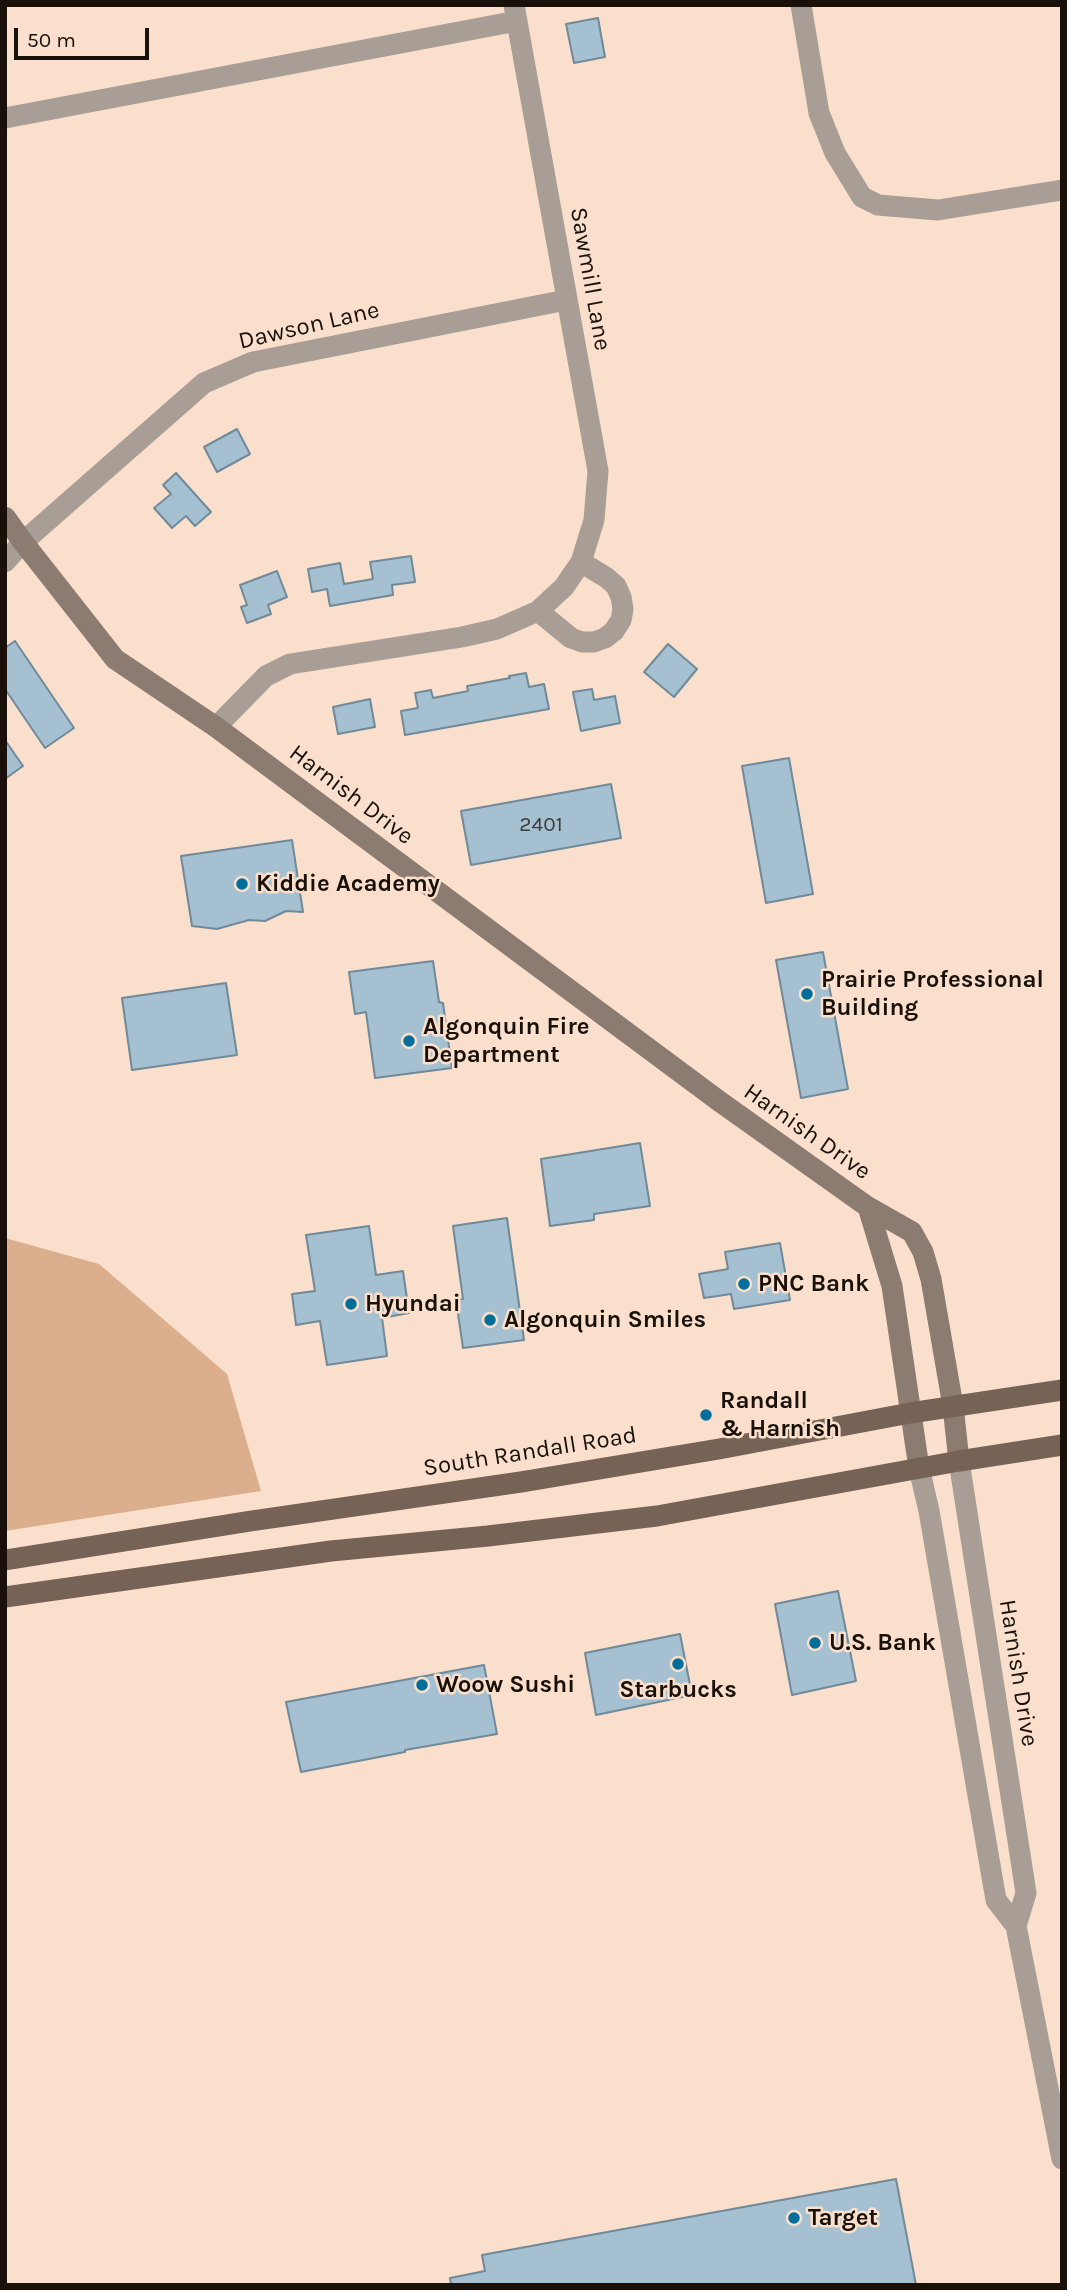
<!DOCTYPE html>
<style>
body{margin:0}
#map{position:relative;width:1067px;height:2290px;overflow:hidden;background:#f9dfcc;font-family:Karla,sans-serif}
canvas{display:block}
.frame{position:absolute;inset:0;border:7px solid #181009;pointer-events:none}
.scale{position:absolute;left:14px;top:28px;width:135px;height:32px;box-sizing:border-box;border:4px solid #181009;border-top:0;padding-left:9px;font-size:21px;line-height:24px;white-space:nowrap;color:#181009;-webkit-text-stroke:5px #f9dfcc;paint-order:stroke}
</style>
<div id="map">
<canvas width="1067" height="2290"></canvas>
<div class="frame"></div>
<div class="scale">50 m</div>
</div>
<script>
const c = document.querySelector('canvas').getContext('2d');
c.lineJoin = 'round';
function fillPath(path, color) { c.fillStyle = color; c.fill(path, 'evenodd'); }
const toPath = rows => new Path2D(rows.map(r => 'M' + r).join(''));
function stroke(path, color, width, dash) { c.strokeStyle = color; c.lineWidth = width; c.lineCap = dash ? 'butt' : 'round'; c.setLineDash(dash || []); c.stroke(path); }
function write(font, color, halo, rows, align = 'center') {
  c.font = font + ' Karla,sans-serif'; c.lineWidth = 5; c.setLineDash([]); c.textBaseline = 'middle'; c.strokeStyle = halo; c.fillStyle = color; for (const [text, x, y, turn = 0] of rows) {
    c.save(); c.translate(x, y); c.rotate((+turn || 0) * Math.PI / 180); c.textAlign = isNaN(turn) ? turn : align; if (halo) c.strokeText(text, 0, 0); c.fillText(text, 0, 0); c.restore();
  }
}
fillPath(toPath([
 [5,1238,99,1264,227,1374,261,1491,5,1531]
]), '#dbaf8e');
const building = toPath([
 [598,18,605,57,574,63,566,24,598,18],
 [237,429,250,454,217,472,204,447,237,429],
 [176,473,211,512,195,526,186,516,172,528,154,508,171,494,163,485,176,473],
 [411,556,415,582,392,585,393,595,330,606,327,589,312,592,308,569,340,563,344,584,373,579,370,562,411,556],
 [277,571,287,597,268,605,271,614,247,623,241,607,247,605,240,585,277,571],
 [15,641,74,728,45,748,5,689,5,648,15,641],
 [668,644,697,669,674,697,644,672,668,644],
 [526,673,529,687,544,684,549,709,405,735,401,711,418,708,415,693,431,690,433,698,468,691,467,686,510,678,509,676,526,673],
 [592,689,594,700,615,696,620,723,581,731,573,692,592,689],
 [370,699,375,727,338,734,333,707,370,699],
 [5,740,23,766,5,779,5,740],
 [789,758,813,894,766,903,742,766,789,758],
 [611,784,621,838,471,865,461,811,611,784],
 [292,840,303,912,286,911,265,921,249,920,217,929,192,926,181,856,292,840],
 [823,952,848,1089,801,1098,776,960,823,952],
 [433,961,439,1002,443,1003,452,1068,375,1078,366,1012,355,1014,349,972,433,961],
 [226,983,237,1055,132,1070,122,998,226,983],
 [640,1143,650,1206,594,1214,594,1220,550,1226,541,1159,640,1143],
 [507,1218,524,1340,463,1348,456,1300,463,1299,453,1226,507,1218],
 [369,1226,376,1275,403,1271,409,1313,382,1318,387,1356,327,1365,320,1321,296,1325,292,1294,315,1291,306,1235,369,1226],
 [780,1243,790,1300,734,1309,731,1294,704,1298,699,1274,728,1269,725,1252,780,1243],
 [838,1591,856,1681,792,1695,775,1604,838,1591],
 [680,1634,692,1695,596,1715,585,1653,680,1634],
 [484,1665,497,1734,405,1750,405,1752,301,1772,286,1702,484,1665],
 [896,2179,916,2285,451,2285,450,2278,485,2271,482,2255,896,2179]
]);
fillPath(building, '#a4c0d1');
stroke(building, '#708a9a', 2);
stroke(toPath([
 [801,5,819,113,835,153,862,197,878,205,938,210,1062,190],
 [5,118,517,21],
 [5,562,23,542,204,383,253,362,566,300],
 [538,611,571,638,582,642,594,642,605,638,614,631,621,620,623,609,621,597,616,586,607,578,581,562],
 [216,727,266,676,290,664,462,637,497,629,538,611,564,587,581,562,594,520,598,471,514,5],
 [959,1461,1026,1893,1016,1926,1062,2159],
 [919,1468,929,1511,996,1900,1016,1926]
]), '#a89e96', 21);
stroke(toPath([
 [5,517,23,542,115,659,216,727,719,1101,868,1207,912,1232,923,1252,931,1279,953,1406,959,1461],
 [868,1207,892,1286,919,1468]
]), '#8b7b70', 21);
stroke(toPath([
 [5,1560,251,1521,521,1482,719,1449,910,1413,1062,1390],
 [5,1597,331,1551,488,1536,657,1516,959,1461,1062,1445]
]), '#766355', 21);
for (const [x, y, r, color] of [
 [242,884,7,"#006e9a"],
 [807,994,7,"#006e9a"],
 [409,1041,7,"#006e9a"],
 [744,1284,7,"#006e9a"],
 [351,1304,7,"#006e9a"],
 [490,1320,7,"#006e9a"],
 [706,1415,7,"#006e9a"],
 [815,1643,7,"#006e9a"],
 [678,1664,7,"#006e9a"],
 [422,1685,7,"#006e9a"],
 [794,2218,7,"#006e9a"]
]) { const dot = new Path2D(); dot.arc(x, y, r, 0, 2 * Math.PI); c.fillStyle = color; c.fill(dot); stroke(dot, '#f9dfcc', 2.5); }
write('21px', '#3b3c3b', null, [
 ["2401",541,825]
]);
write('24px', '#181009', '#f9dfcc', [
 ["Sawmill Lane",590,279,80],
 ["Dawson Lane",309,326,-13],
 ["Harnish Drive",351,795,37],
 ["Harnish Drive",807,1132,35],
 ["South Randall Road",530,1452,-9],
 ["Harnish Drive",1018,1673,81]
]);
write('bold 24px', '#181009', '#f9dfcc', [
 ["Kiddie Academy",256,884],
 ["Prairie Professional",821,980],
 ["Building",821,1008],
 ["Algonquin Fire",423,1027],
 ["Department",423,1055],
 ["PNC Bank",758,1284],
 ["Hyundai",365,1304],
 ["Algonquin Smiles",504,1320],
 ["Randall",720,1401],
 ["& Harnish",720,1429],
 ["U.S. Bank",829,1643],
 ["Woow Sushi",436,1685],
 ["Starbucks",678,1690,"center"],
 ["Target",808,2218]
], 'left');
</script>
